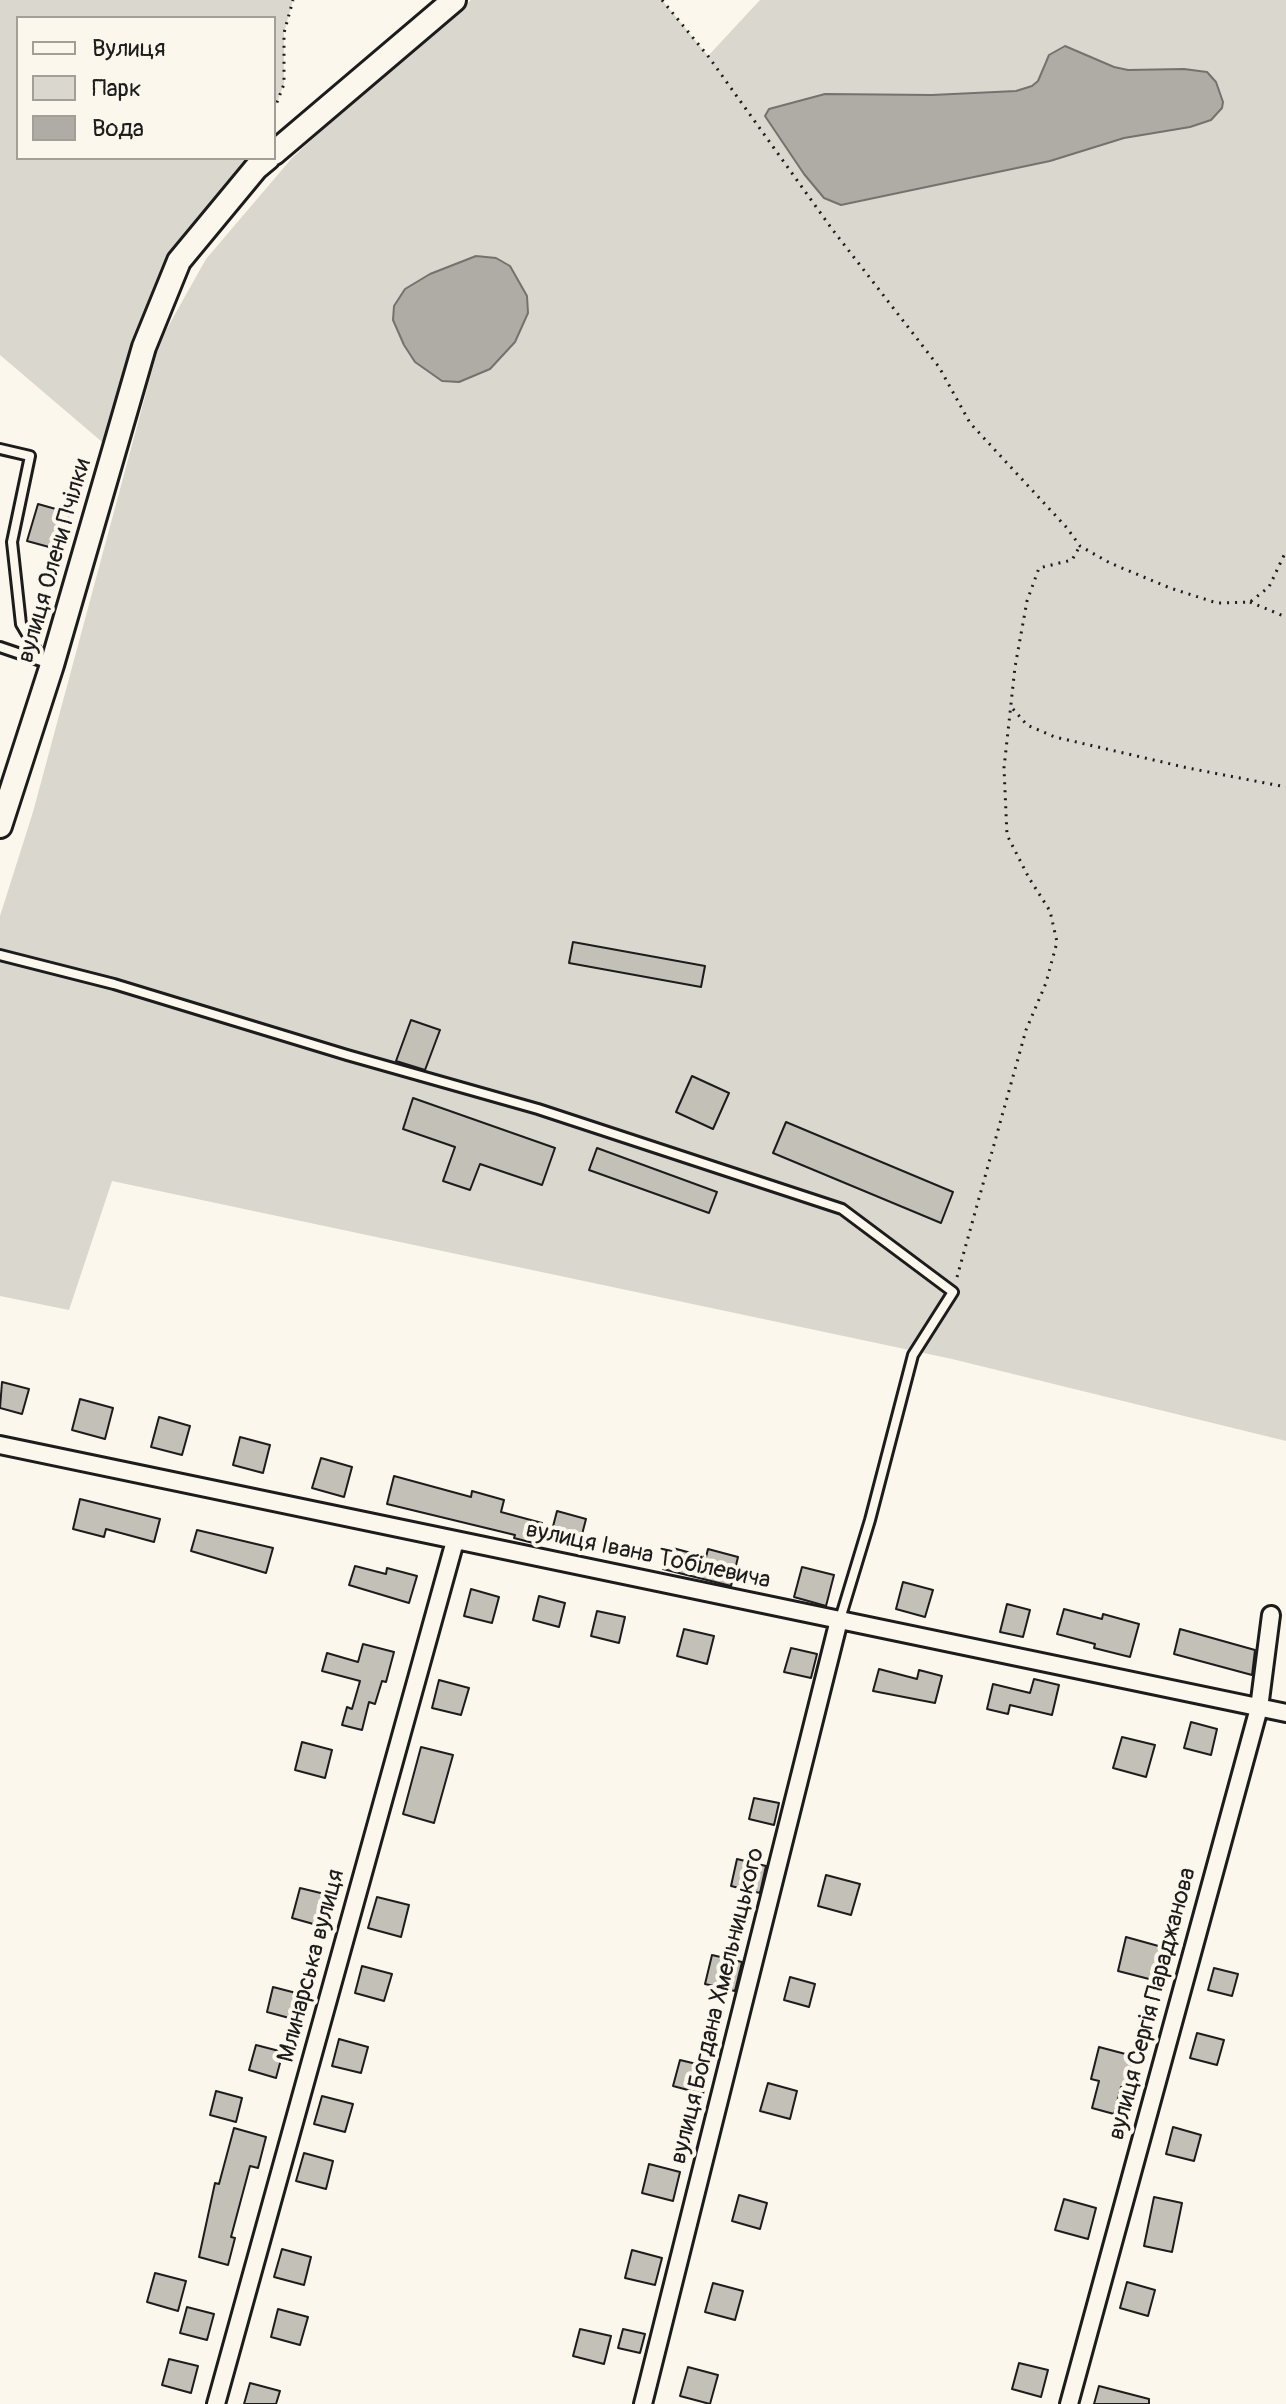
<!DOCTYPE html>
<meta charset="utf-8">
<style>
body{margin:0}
#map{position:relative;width:1286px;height:2404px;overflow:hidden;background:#fbf7ec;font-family:Pangolin,sans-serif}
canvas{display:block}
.legend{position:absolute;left:16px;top:16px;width:260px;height:144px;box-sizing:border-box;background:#fbf7ec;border:2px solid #a29f99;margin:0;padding:10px 14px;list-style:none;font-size:24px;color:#1c1c1c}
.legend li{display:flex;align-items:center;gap:16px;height:40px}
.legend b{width:40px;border:2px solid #a29f99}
</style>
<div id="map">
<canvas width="1286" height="2404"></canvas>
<ul class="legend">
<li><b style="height:10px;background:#fbf7ec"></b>Вулиця</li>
<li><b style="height:22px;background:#dad7ce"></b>Парк</li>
<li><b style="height:22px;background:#afaca5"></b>Вода</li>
</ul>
</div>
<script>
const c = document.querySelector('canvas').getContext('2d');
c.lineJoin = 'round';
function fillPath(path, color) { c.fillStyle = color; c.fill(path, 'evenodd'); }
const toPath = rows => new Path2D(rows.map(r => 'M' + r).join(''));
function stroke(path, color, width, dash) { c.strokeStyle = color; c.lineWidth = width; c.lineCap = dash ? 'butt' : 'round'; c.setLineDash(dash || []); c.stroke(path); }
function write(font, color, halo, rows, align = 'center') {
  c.font = font + ' Pangolin,sans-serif'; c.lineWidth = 8; c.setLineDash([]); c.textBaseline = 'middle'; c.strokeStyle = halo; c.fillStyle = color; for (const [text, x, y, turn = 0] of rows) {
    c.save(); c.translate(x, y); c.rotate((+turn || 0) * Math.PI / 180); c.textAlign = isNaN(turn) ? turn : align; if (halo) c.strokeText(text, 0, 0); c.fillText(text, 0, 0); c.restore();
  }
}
fillPath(toPath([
 [0,0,293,0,284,33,284,84,274,110,274,18,18,18,18,158,259,158,176,256,147,309,108,447,0,355],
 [471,0,662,0,708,56,760,0,1286,0,1286,1441,952,1359,112,1181,69,1310,0,1296,0,916,33,812,160,341,206,259,292,158,398,60],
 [1065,46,1114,67,1128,70,1202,70,1219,113,1203,123,1190,127,1124,138,1050,161,845,205,769,109,825,94,932,95,1016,91,1032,86,1038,80,1045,61],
 [393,320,497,362,481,374,415,362,404,345]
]), '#dad7ce');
const water = toPath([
 [1065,46,1114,67,1128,70,1184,69,1207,72,1216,82,1223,102,1222,108,1211,120,1190,127,1124,138,1050,161,841,205,824,198,804,174,765,116,769,109,825,94,932,95,1016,91,1032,86,1038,81,1049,55,1065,46],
 [476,256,496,258,510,266,527,296,528,313,515,342,490,369,459,382,442,381,415,362,404,345,393,320,394,306,405,289,430,274,476,256]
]);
fillPath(water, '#afaca5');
stroke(water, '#74726e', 2);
const building = toPath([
 [38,504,70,513,60,550,27,541,38,504],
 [573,942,705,966,701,987,569,963,573,942],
 [411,1020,440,1030,425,1070,396,1061,411,1020],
 [692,1076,729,1093,713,1129,676,1112,692,1076],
 [413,1098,555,1148,542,1185,480,1164,470,1190,443,1181,455,1147,403,1129,413,1098],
 [786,1122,953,1192,941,1223,773,1153,786,1122],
 [597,1148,717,1192,709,1213,589,1170,597,1148],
 [2,1382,29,1389,22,1414,0,1408,2,1382],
 [80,1399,113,1408,105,1439,72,1430,80,1399],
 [159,1417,190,1426,182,1455,151,1447,159,1417],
 [240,1437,270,1445,263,1473,233,1465,240,1437],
 [321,1458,352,1467,344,1497,312,1488,321,1458],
 [394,1476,471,1497,472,1491,504,1500,501,1512,542,1523,537,1544,514,1538,515,1535,387,1504,394,1476],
 [80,1499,160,1519,154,1542,106,1529,104,1537,73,1529,80,1499],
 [557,1511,586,1519,579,1546,550,1538,557,1511],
 [197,1530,273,1548,266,1573,191,1551,197,1530],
 [669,1547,706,1557,708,1549,738,1557,731,1586,663,1569,669,1547],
 [355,1566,386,1574,387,1568,417,1576,409,1603,349,1585,355,1566],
 [802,1567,834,1575,826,1606,794,1597,802,1567],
 [903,1582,933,1590,925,1617,896,1609,903,1582],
 [471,1589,499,1597,492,1623,464,1616,471,1589],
 [539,1596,565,1603,559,1627,533,1620,539,1596],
 [1007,1604,1030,1610,1023,1637,1000,1632,1007,1604],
 [1064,1609,1102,1619,1103,1614,1139,1624,1130,1657,1094,1648,1095,1644,1057,1634,1064,1609],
 [597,1611,625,1617,619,1643,591,1636,597,1611],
 [684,1629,714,1636,707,1664,677,1656,684,1629],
 [1180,1629,1255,1650,1252,1675,1174,1654,1180,1629],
 [363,1644,394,1652,386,1682,382,1681,375,1704,369,1702,362,1730,342,1725,347,1707,352,1709,360,1681,322,1671,327,1653,358,1662,363,1644],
 [791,1648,817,1654,811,1678,784,1672,791,1648],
 [879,1669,917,1679,919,1670,942,1676,935,1703,873,1691,879,1669],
 [1034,1679,1059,1685,1052,1715,1010,1705,1008,1714,987,1709,993,1684,1030,1693,1034,1679],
 [439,1680,469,1688,461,1715,432,1708,439,1680],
 [1191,1722,1217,1729,1211,1755,1184,1748,1191,1722],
 [1122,1737,1155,1745,1146,1777,1113,1768,1122,1737],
 [302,1742,332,1750,325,1778,295,1770,302,1742],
 [421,1747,453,1755,434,1823,403,1814,421,1747],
 [754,1798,779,1803,774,1825,749,1819,754,1798],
 [737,1859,766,1866,760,1893,731,1886,737,1859],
 [826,1875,860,1884,851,1915,818,1906,826,1875],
 [300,1888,333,1896,324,1927,292,1918,300,1888],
 [377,1897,409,1905,401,1937,368,1928,377,1897],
 [1126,1937,1162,1947,1153,1980,1118,1971,1126,1937],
 [712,1955,742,1962,735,1991,705,1984,712,1955],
 [362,1966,392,1974,384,2001,355,1993,362,1966],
 [1214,1968,1238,1974,1232,1996,1208,1990,1214,1968],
 [790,1977,815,1984,809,2007,784,2000,790,1977],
 [273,1987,300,1994,293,2019,267,2012,273,1987],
 [1197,2033,1224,2040,1217,2065,1190,2058,1197,2033],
 [339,2039,368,2047,361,2073,332,2066,339,2039],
 [256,2045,283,2052,276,2078,249,2070,256,2045],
 [1099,2047,1133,2056,1125,2088,1121,2087,1114,2114,1092,2108,1099,2081,1091,2079,1099,2047],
 [680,2060,709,2067,703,2094,673,2086,680,2060],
 [768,2083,797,2091,790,2119,760,2111,768,2083],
 [216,2091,242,2098,236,2122,210,2115,216,2091],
 [322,2096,353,2104,345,2132,314,2124,322,2096],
 [1173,2127,1201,2135,1194,2161,1166,2154,1173,2127],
 [234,2128,266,2137,258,2168,250,2166,231,2237,235,2238,228,2265,199,2257,215,2183,219,2184,234,2128],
 [304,2153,333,2161,326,2189,296,2181,304,2153],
 [649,2164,680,2172,673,2201,642,2193,649,2164],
 [739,2195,767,2203,760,2229,732,2221,739,2195],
 [1154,2197,1182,2203,1172,2252,1144,2246,1154,2197],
 [1064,2199,1096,2208,1088,2239,1055,2230,1064,2199],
 [282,2249,311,2257,304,2285,274,2277,282,2249],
 [632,2250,662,2258,655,2285,625,2278,632,2250],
 [155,2273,186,2281,178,2311,147,2302,155,2273],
 [1127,2282,1155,2290,1148,2316,1120,2308,1127,2282],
 [713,2283,743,2291,735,2320,705,2312,713,2283],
 [187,2307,214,2314,207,2340,180,2333,187,2307],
 [278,2309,308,2317,300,2345,271,2337,278,2309],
 [580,2329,611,2336,604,2364,573,2356,580,2329],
 [623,2329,645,2334,640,2353,618,2348,623,2329],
 [169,2359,198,2366,191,2393,162,2385,169,2359],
 [1019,2363,1048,2370,1041,2397,1012,2389,1019,2363],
 [688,2367,718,2375,710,2404,680,2396,688,2367],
 [250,2383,280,2391,276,2404,244,2404,250,2383],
 [1099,2386,1149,2399,1149,2404,1094,2404,1099,2386]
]);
fillPath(building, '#c3c0b8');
stroke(building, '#1c1c1c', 2);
const lane = toPath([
 [0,449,30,456,12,542,21,624,44,663],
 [0,647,44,662],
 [0,955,114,984,347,1055,538,1109,842,1209,953,1292,913,1355,870,1520,840,1619]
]);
const street = toPath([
 [0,1445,1286,1713],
 [216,2404,455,1541],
 [643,2404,839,1620],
 [1069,2404,1259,1708,1271,1615]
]);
const secondary = toPath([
 [274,153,454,0],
 [0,826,52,665,144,347,179,261,256,168,268,158]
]);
stroke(lane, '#1c1c1c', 14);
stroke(street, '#1c1c1c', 22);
stroke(secondary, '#1c1c1c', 28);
stroke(toPath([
 [662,0,708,56,832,229,939,367,970,423,1067,528,1080,546,1110,563,1170,588,1217,603,1250,602,1269,587,1286,551],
 [274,110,284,84,284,33,293,0],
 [1250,602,1286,617],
 [1013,709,1027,725,1055,737,1188,768,1286,787],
 [957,1277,1026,1030,1046,983,1057,942,1050,911,1029,878,1007,835,1004,768,1015,667,1027,601,1039,568,1072,560,1080,546]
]), '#1c1c1c', 3, [2, 6]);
stroke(lane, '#fbf7ec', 8);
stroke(street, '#fbf7ec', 16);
stroke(secondary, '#fbf7ec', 22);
write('24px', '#1c1c1c', '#fbf7ec', [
 ["вулиця Олени Пчілки",55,561,-74],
 ["вулиця Івана Тобілевича",648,1556,12],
 ["Млинарська вулиця",312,1966,-75],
 ["вулиця Сергія Параджанова",1153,2004,-75],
 ["вулиця Богдана Хмельницького",718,2006,-76]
]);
</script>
